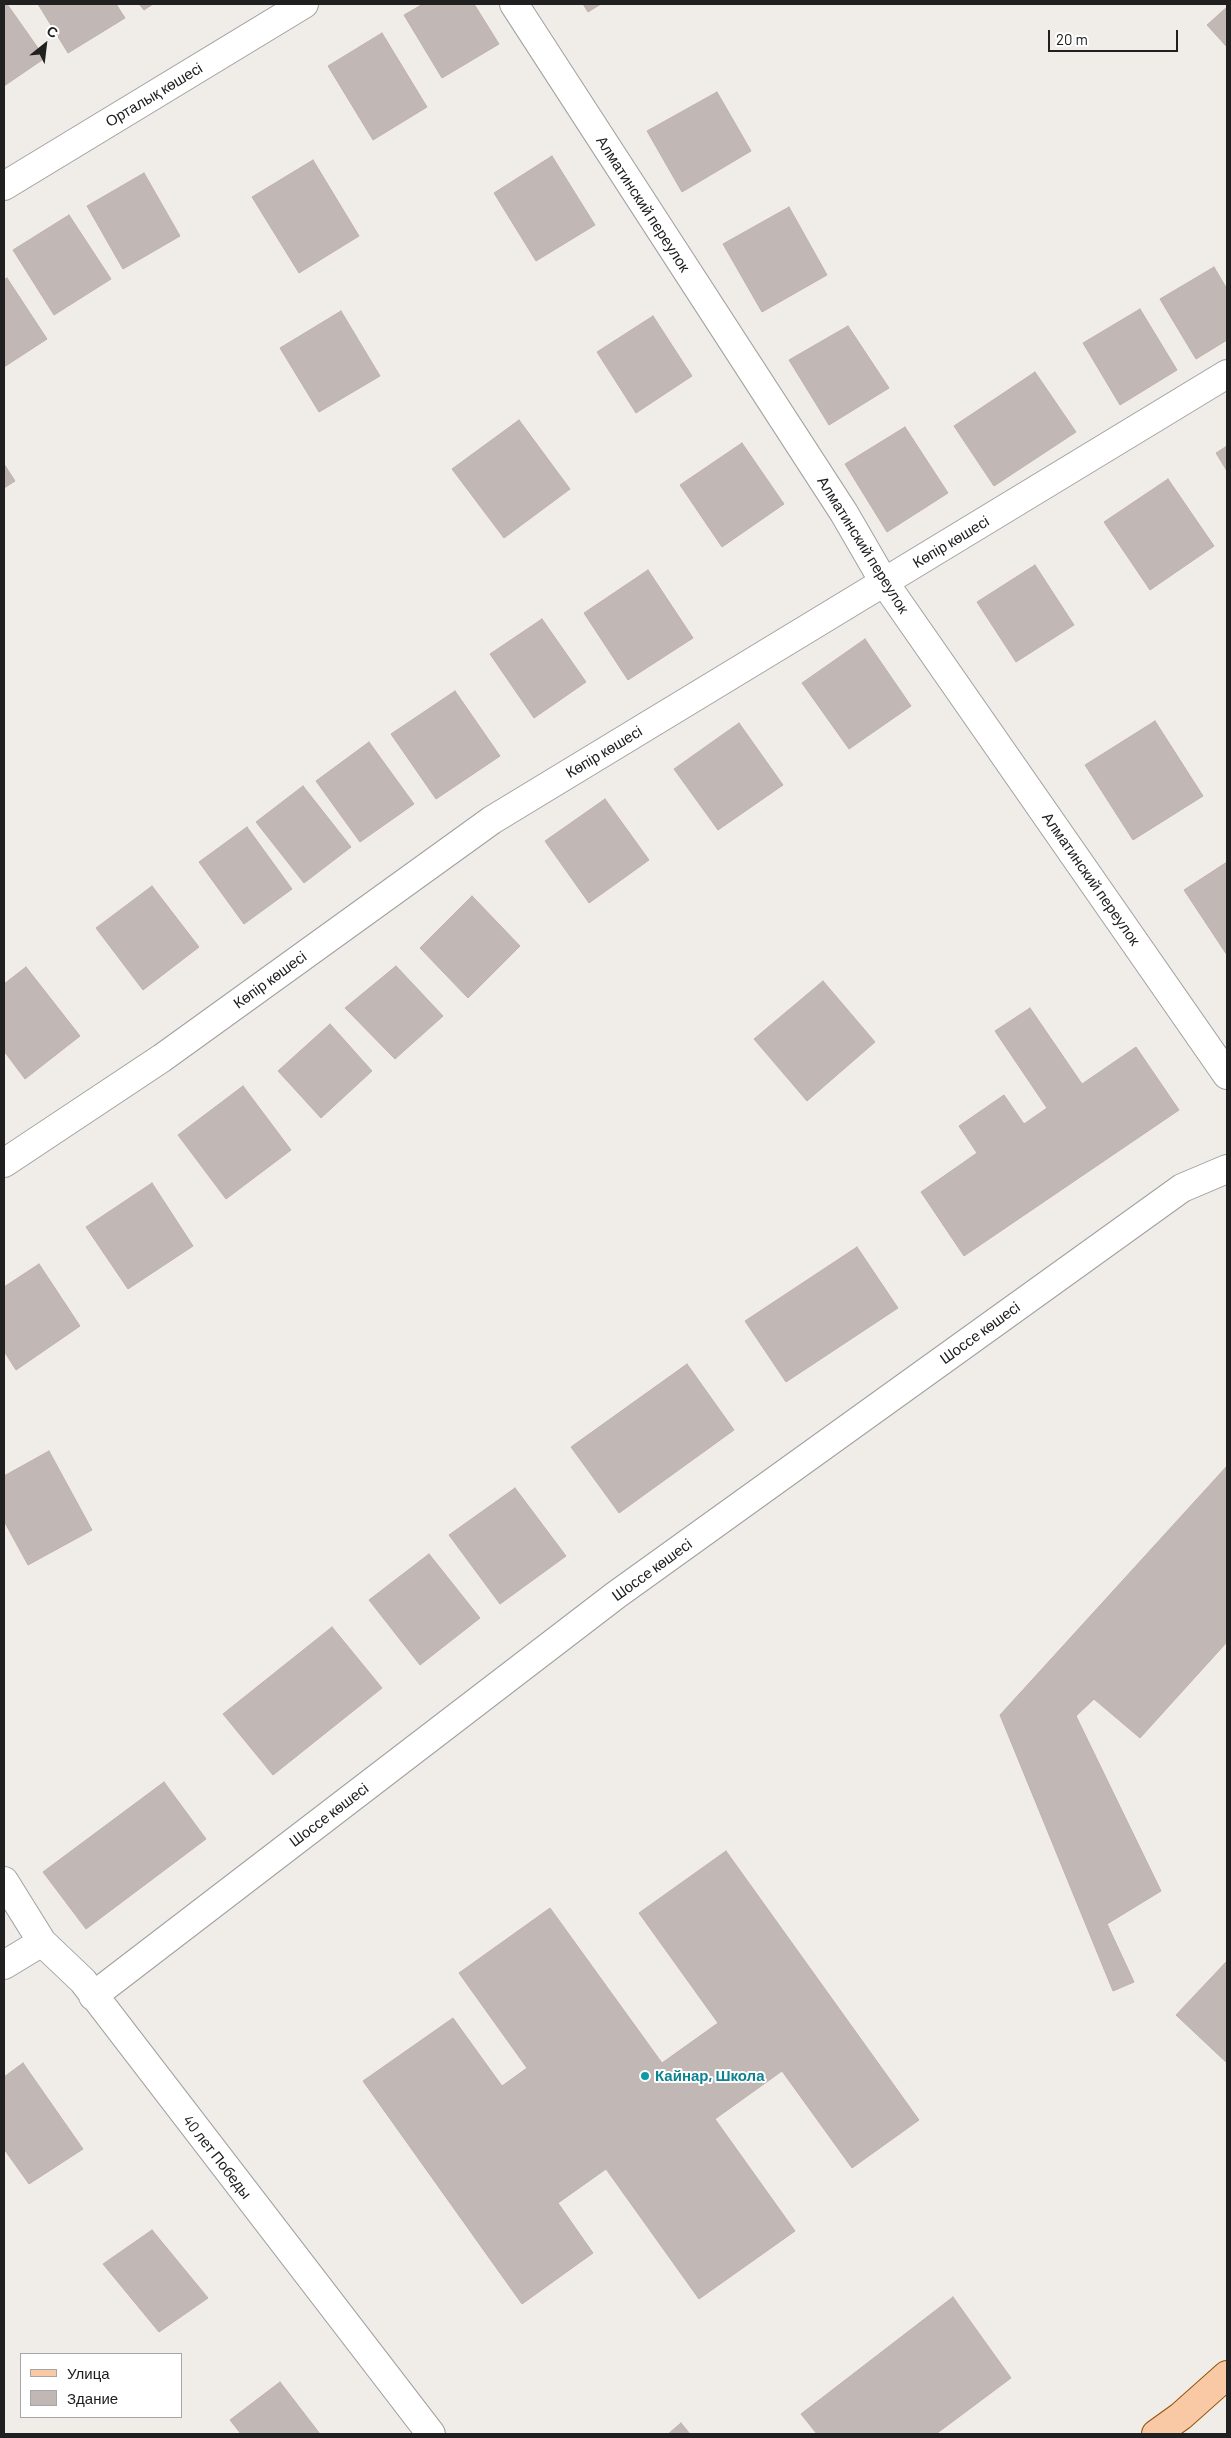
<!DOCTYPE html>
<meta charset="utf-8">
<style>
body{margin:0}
#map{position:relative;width:1231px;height:2438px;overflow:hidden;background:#f0ece7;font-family:Barlow,sans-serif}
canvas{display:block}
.frame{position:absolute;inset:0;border:5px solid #202020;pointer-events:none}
.legend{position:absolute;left:20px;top:2353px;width:162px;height:65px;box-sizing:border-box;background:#fff;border:1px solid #a6a6a6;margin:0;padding:6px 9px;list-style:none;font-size:15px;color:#202020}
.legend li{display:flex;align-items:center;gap:10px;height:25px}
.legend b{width:25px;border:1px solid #a6a6a6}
.north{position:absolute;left:20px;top:20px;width:50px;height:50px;-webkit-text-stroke:4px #fff;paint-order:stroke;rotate:29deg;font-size:14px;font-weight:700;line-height:20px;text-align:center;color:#202020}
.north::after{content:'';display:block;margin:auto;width:18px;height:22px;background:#202020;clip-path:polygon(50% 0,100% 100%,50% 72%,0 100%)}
.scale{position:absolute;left:1048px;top:30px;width:130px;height:22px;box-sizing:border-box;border:2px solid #202020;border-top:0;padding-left:6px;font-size:15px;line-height:18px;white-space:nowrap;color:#202020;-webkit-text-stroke:4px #fff;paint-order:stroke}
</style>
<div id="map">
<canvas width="1231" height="2438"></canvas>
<div class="frame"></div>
<ul class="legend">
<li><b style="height:6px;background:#f8c9a4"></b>Улица</li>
<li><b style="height:14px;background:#c1b7b4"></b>Здание</li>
</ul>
<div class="north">С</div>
<div class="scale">20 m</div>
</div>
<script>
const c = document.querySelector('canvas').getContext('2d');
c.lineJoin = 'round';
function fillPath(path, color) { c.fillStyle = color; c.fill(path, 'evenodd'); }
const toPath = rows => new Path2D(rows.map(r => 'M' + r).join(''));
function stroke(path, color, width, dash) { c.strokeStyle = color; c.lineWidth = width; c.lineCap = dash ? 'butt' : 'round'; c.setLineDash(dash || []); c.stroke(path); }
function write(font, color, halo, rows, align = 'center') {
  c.font = font + ' Barlow,sans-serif'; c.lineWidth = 4; c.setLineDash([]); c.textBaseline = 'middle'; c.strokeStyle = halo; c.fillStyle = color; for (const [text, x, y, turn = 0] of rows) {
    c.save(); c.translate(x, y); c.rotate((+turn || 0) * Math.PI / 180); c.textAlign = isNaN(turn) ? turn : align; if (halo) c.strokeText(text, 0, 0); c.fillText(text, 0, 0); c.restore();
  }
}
const building = toPath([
 [4,4,7,4,45,58,4,86,4,4],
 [38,4,116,4,125,18,68,53,38,4],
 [139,4,153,4,144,10,139,4],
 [423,4,474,4,499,44,442,78,404,15,423,4],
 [583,4,601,4,588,12,583,4],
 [1227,7,1227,47,1207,25,1227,7],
 [382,33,427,107,373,140,328,66,382,33],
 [717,92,751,151,682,192,647,131,717,92],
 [552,156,595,225,536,261,494,193,552,156],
 [313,160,359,236,299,273,252,197,313,160],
 [144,173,180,236,123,269,87,206,144,173],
 [789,207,827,275,762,312,723,244,789,207],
 [69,215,111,279,54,315,13,250,69,215],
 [1214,267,1227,289,1227,340,1196,359,1160,299,1214,267],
 [7,278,47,339,4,367,4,280,7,278],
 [1140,309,1177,370,1120,405,1083,343,1140,309],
 [341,311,380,376,319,412,280,348,341,311],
 [653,316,692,376,636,413,597,352,653,316],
 [848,326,889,388,829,425,789,360,848,326],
 [1035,372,1076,432,994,486,954,426,1035,372],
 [519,420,570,489,504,538,452,469,519,420],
 [905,427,948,493,887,532,845,464,905,427],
 [742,443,784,504,722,547,680,485,742,443],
 [1227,446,1227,471,1216,453,1227,446],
 [4,464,15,481,4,488,4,464],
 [1168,479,1214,546,1150,590,1104,522,1168,479],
 [1035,565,1074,625,1016,662,977,602,1035,565],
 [648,570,693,638,628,680,584,613,648,570],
 [542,619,586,682,534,718,490,654,542,619],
 [865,639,911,706,849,749,802,683,865,639],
 [455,691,500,756,436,799,391,734,455,691],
 [1155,721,1203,796,1133,840,1085,765,1155,721],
 [739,723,783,785,718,830,674,769,739,723],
 [369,742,414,804,360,842,316,781,369,742],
 [303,786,351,847,304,883,256,822,303,786],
 [605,799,649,860,589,903,545,841,605,799],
 [247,827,292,889,244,924,199,862,247,827],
 [1227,862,1227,955,1184,890,1227,862],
 [152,886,199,947,143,990,96,928,152,886],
 [472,896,520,946,468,998,420,948,472,896],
 [396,966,443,1016,395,1059,345,1008,396,966],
 [26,967,80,1036,25,1079,4,1051,4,984,26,967],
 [823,981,875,1042,807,1101,754,1039,823,981],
 [1030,1008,1082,1084,1136,1047,1179,1110,964,1256,921,1192,977,1153,959,1126,1004,1095,1024,1124,1047,1108,995,1031,1030,1008],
 [330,1024,372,1071,321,1118,278,1071,330,1024],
 [243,1086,291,1150,226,1199,178,1135,243,1086],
 [152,1183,193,1246,128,1289,86,1227,152,1183],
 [857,1247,898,1308,786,1382,745,1321,857,1247],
 [39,1264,80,1326,16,1370,4,1351,4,1287,39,1264],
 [687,1364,734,1430,619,1513,571,1447,687,1364],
 [49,1451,92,1530,28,1565,4,1521,4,1476,49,1451],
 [1227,1466,1227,1642,1140,1738,1094,1699,1076,1716,1161,1891,1107,1924,1134,1982,1113,1991,1000,1715,1227,1466],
 [515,1488,566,1556,500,1604,449,1535,515,1488],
 [429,1554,480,1618,420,1665,369,1600,429,1554],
 [332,1627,382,1688,273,1775,223,1714,332,1627],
 [164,1782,206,1839,86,1929,43,1872,164,1782],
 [726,1851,919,2120,852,2168,782,2071,715,2119,795,2231,699,2299,606,2169,558,2203,593,2253,522,2304,363,2081,453,2018,502,2086,527,2068,459,1973,550,1908,662,2063,718,2023,639,1913,726,1851],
 [1227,1961,1227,2063,1176,2015,1227,1961],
 [23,2063,83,2149,29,2184,4,2149,4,2077,23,2063],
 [152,2230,208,2298,159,2332,103,2264,152,2230],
 [953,2297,1011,2378,936,2434,817,2434,801,2414,953,2297],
 [280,2382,320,2434,241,2434,230,2420,280,2382],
 [681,2423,690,2434,668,2434,681,2423]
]);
fillPath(building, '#c1b7b4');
stroke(building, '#c1b1aa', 1);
const street = toPath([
 [514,4,844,513,884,582,1227,1075],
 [4,186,304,4],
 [4,1163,162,1058,492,820,1227,374],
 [4,1881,42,1942,83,1981,431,2434],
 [4,1965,42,1942],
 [93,1996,616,1595,1182,1188,1227,1169]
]);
const primary = toPath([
 [1156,2434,1181,2416,1227,2375]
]);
stroke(street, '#a1a1a1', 30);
stroke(primary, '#965307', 30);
stroke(street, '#fff', 28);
stroke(primary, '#f8c9a4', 28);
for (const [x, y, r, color] of [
 [645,2076,5,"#0f9aa8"]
]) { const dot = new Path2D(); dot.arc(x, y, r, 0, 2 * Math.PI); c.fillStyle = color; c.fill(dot); stroke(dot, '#fff', 2); }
write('15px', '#202020', '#fff', [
 ["Орталық көшесі",154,95,-31],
 ["Алматинский переулок",643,204,57],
 ["Көпір көшесі",951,542,-31],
 ["Алматинский переулок",863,545,58],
 ["Көпір көшесі",604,752,-31],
 ["Алматинский переулок",1091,879,55],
 ["Көпір көшесі",270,980,-36],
 ["Шоссе көшесі",980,1333,-36],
 ["Шоссе көшесі",652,1570,-36],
 ["Шоссе көшесі",329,1815,-37],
 ["40 лет Победы",217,2157,52]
]);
write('bold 15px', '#0d838f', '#fff', [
 ["Кайнар, Школа",655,2076]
], 'left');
</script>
